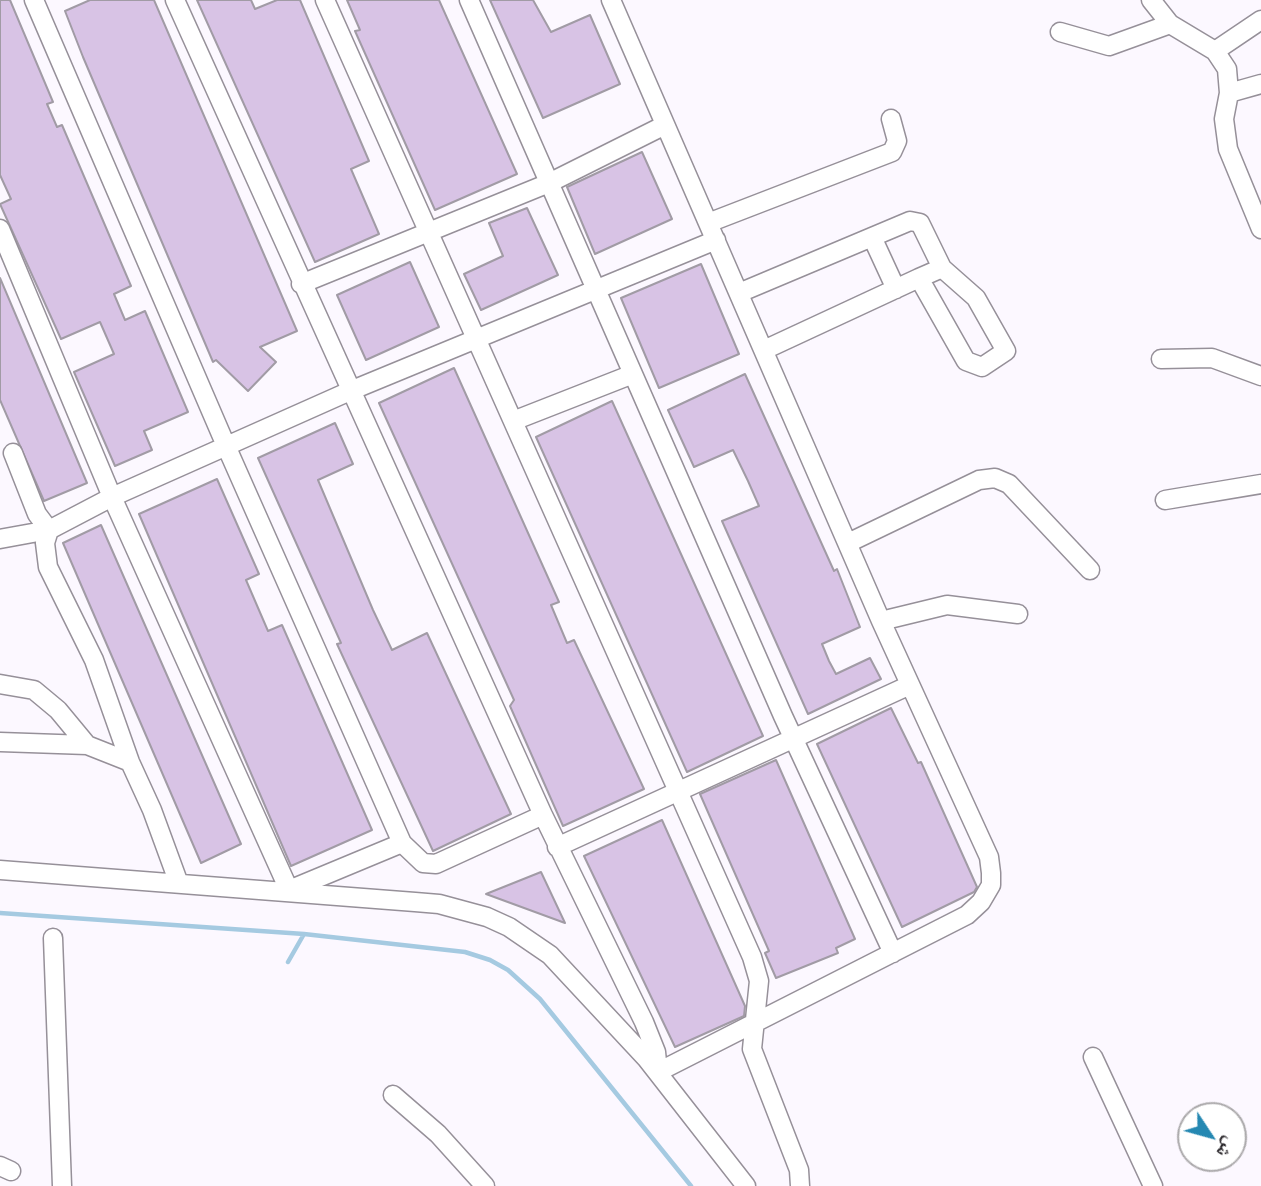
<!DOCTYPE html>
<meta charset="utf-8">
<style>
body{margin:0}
#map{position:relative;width:1261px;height:1186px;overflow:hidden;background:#fcf8ff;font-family:"Golos Text","Noto Naskh Arabic",sans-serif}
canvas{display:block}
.north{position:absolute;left:1177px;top:1102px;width:70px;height:70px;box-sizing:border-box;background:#fff;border:2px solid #aba9ab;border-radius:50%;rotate:126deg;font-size:19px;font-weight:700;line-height:28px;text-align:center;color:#2c292d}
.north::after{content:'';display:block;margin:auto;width:24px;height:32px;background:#2588b2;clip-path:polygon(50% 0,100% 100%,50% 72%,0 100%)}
</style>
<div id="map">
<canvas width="1261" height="1186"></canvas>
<div class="north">ش</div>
</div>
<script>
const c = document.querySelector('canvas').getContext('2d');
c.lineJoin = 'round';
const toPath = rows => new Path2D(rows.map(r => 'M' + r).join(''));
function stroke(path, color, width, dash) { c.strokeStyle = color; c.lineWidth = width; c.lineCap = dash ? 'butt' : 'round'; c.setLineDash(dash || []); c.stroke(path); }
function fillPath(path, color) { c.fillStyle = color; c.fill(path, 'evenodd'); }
stroke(toPath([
 [0,913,304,934,465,952,490,960,508,970,540,999,691,1186],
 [288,962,304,934]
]), '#a5cae1', 4.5);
const building = toPath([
 [0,0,10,0,53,102,47,104,57,127,62,125,131,286,114,294,125,320,145,311,188,412,144,431,152,450,115,466,74,372,114,354,100,322,61,339,0,204,11,199,0,175,0,0],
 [90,0,154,0,297,331,260,347,276,362,248,391,216,360,213,362,83,57,65,11,90,0],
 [197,0,251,0,255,9,277,0,300,0,369,161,351,169,379,234,315,262,197,0],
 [347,0,439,0,517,174,435,210,355,31,360,30,347,0],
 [490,0,533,0,551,32,590,15,620,84,543,118,490,0],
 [642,152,672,219,595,254,567,187,642,152],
 [527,208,558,275,481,310,464,274,503,256,489,223,527,208],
 [410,262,439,327,366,360,337,295,410,262],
 [701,264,739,354,659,388,621,298,701,264],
 [0,278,87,483,44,501,0,400,0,278],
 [454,368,559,602,551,605,567,643,574,640,644,789,563,826,510,706,514,700,379,403,454,368],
 [745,374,834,571,837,569,860,627,822,644,829,661,836,674,870,658,881,679,808,714,722,521,759,506,748,481,733,450,694,467,668,410,745,374],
 [612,401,763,736,687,772,536,437,612,401],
 [335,423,353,464,318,480,373,610,392,650,427,633,511,814,433,851,337,644,341,643,258,458,335,423],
 [217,479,259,574,246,580,268,631,282,625,372,830,291,866,139,514,217,479],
 [101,525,241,844,201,863,63,543,101,525],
 [891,708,918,763,921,762,977,887,974,892,902,927,817,744,891,708],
 [776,760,855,939,836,948,838,953,776,978,765,953,769,951,700,794,776,760],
 [662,820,745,1006,744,1016,675,1047,584,856,662,820],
 [541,872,565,923,486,894,541,872]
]);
fillPath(building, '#d8c3e5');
stroke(building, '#a19ba5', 2);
const minor = toPath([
 [175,0,543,815,644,1022,656,1052,658,1072,967,915,981,902,991,885,991,873,989,857,881,621,611,0],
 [325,0,752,957,759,981,752,1049,799,1170,800,1186],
 [469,0,783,716,893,953],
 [1151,0,1170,24,1215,51,1261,20],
 [1060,32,1109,46,1170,24],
 [1215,51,1227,69,1229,93,1224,119,1228,149,1261,229],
 [1229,93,1261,84],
 [708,223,892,152,897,141,891,119],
 [0,229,112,497,289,890,402,843,227,448,34,0],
 [872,237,896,289],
 [301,284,549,183,665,125],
 [739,293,910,221,920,223,942,268],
 [764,350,919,278,942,268,976,298,1006,351,982,367,966,361,919,278],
 [1161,359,1212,358,1261,376],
 [513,421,633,374],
 [13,453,37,514,49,530],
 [1165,500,1261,484],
 [49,530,45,543,48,567,94,660,130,762,152,810,178,881],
 [0,539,49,530,112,497,350,391,716,240],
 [848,543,979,480,995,478,1009,484,1090,570],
 [881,621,947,605,1018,614],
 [0,684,34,690,58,710,87,745],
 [0,742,87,745,130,762],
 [402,843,423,863,436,864,543,815],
 [557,847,910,685],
 [0,870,415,902,439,904,487,917,509,927,550,955,646,1058,746,1186],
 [53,938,62,1186],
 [1093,1057,1153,1186],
 [393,1095,438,1134,485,1186],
 [0,1166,11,1171]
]);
stroke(minor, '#969099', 21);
stroke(minor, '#fff', 18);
</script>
